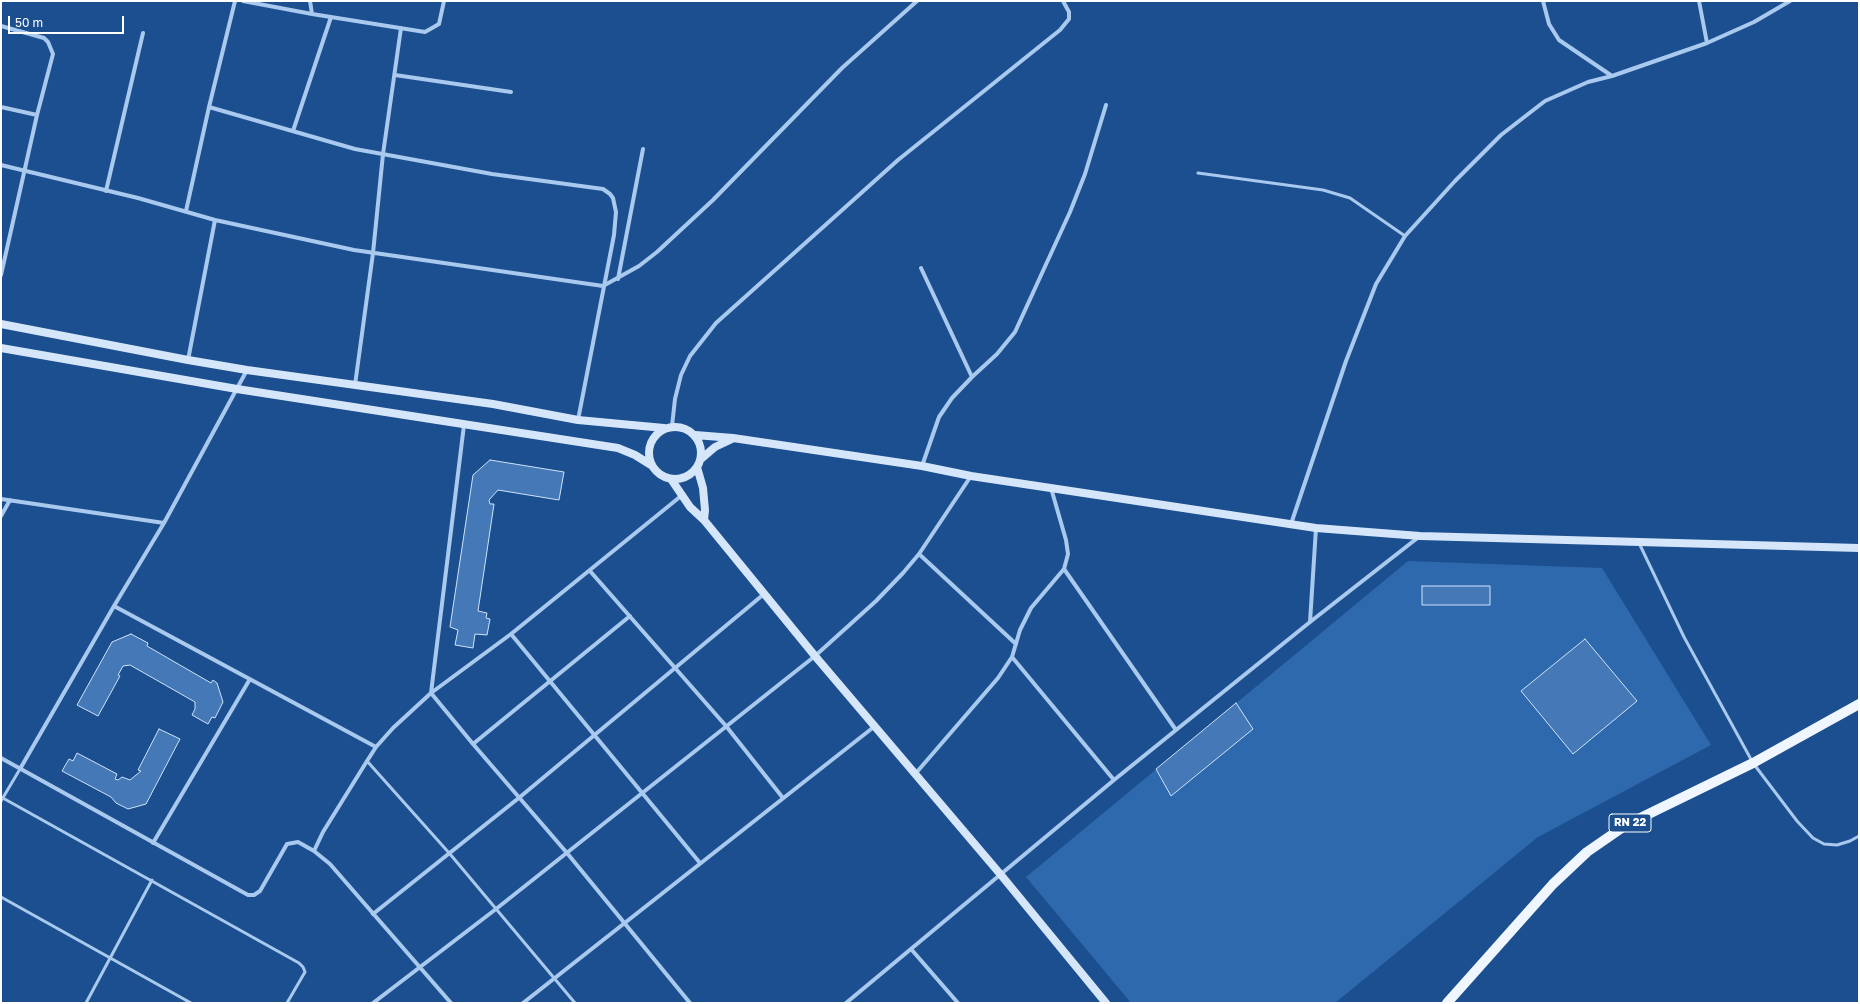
<!DOCTYPE html>
<style>
body{margin:0}
#map{position:relative;width:1860px;height:1004px;overflow:hidden;background:#1b4f8f;font-family:"Golos Text",sans-serif}
canvas{display:block}
.frame{position:absolute;inset:0;border:2px solid #fff;pointer-events:none}
.scale{position:absolute;left:8px;top:16px;width:116px;height:18px;box-sizing:border-box;border:2px solid #fff;border-top:0;padding-left:5px;font-size:12px;line-height:14px;white-space:nowrap;color:#fff;-webkit-text-stroke:3px #1b4f8f;paint-order:stroke}
</style>
<div id="map">
<canvas width="1860" height="1004"></canvas>
<div class="frame"></div>
<div class="scale">50 m</div>
</div>
<script>
const c = document.querySelector('canvas').getContext('2d');
c.lineJoin = 'round';
function fillPath(path, color) { c.fillStyle = color; c.fill(path, 'evenodd'); }
const toPath = rows => new Path2D(rows.map(r => 'M' + r).join(''));
function stroke(path, color, width, dash) { c.strokeStyle = color; c.lineWidth = width; c.lineCap = dash ? 'butt' : 'round'; c.setLineDash(dash || []); c.stroke(path); }
function write(font, color, halo, rows, align = 'center') {
  c.font = font + ' "Golos Text",sans-serif'; c.lineWidth = 4; c.setLineDash([]); c.textBaseline = 'middle'; c.strokeStyle = halo; c.fillStyle = color; for (const [text, x, y, turn = 0] of rows) {
    c.save(); c.translate(x, y); c.rotate((+turn || 0) * Math.PI / 180); c.textAlign = isNaN(turn) ? turn : align; if (halo) c.strokeText(text, 0, 0); c.fillText(text, 0, 0); c.restore();
  }
}
fillPath(toPath([
 [1408,561,1602,568,1711,745,1538,837,1335,1003,1131,1003,1026,877]
]), '#2e69ad');
const building = toPath([
 [490,460,564,472,559,500,498,490,489,500,490,504,494,504,478,611,487,613,486,618,490,619,487,635,475,634,473,648,455,645,458,630,450,627,473,475,490,460],
 [1422,586,1490,586,1490,605,1422,605,1422,586],
 [131,634,148,643,147,646,211,683,213,680,217,683,223,702,215,718,212,717,208,724,192,715,195,709,195,702,130,665,123,666,118,675,120,676,98,716,77,705,112,642,131,634],
 [1585,639,1637,701,1573,754,1521,691,1585,639],
 [1236,703,1253,729,1171,796,1156,769,1236,703],
 [159,729,180,739,146,804,128,809,116,803,111,797,62,771,69,759,73,761,77,753,117,774,115,779,118,780,122,777,130,780,141,771,138,770,159,729]
]);
fillPath(building, '#4478b7');
stroke(building, '#cfe3fa', 1);
stroke(toPath([
 [1198,173,1323,190,1350,198,1405,236],
 [1639,543,1684,637,1753,763,1797,821,1813,838,1824,844,1837,845,1850,841,1859,836],
 [367,761,450,854,575,1003],
 [1,797,299,963,303,967,305,972,287,1003],
 [1,801,20,769],
 [1,897,191,1003],
 [86,1003,152,880]
]), '#a9c9ee', 3);
stroke(toPath([
 [243,1,312,14,425,32,439,24,444,1],
 [310,1,312,14],
 [1543,1,1549,24,1559,40,1612,76],
 [1699,1,1707,43],
 [1,26,44,38,48,42,53,54,37,115,1,275],
 [395,75,511,92],
 [1,107,37,115],
 [209,107,355,149,492,174,603,189,610,194,613,198,616,212,614,235,578,420],
 [293,131,331,17],
 [1,165,138,198,215,220,354,250,603,286,639,266,657,252,713,200,842,68,917,1],
 [106,191,143,33],
 [186,211,209,107,235,1],
 [921,268,972,377],
 [618,279,643,149],
 [188,360,215,220],
 [355,385,373,253,383,154,401,28],
 [464,425,431,693,473,744,567,853,690,1003],
 [672,426,675,399,681,375,690,356,716,323,898,160,1060,30,1069,19,1069,12,1063,1],
 [922,466,939,417,952,398,972,377,997,354,1015,332,1070,212,1085,174,1106,105],
 [1,499,164,523],
 [1,516,10,500],
 [1291,524,1346,361,1376,284,1405,236,1455,181,1501,135,1545,101,1588,82,1612,76,1707,43,1754,22,1790,1],
 [919,554,1016,644],
 [1064,569,1176,730],
 [590,571,726,726,783,798],
 [114,606,376,747],
 [1310,622,1316,528],
 [511,634,700,863],
 [1012,657,1114,780],
 [473,744,630,616],
 [1,758,248,895,254,895,260,891,287,844,298,842,314,851,330,864,451,1003],
 [20,769,114,606,164,523,247,370],
 [916,773,998,678,1012,657,1020,630,1031,608,1064,569,1068,554,1066,540,1051,488],
 [153,843,250,679],
 [314,851,323,832,367,761,376,747,393,728,431,693,511,634,681,496],
 [373,914,520,797,764,594],
 [911,949,958,1003],
 [373,1003,496,909,815,656,876,601,903,573,919,554,971,476],
 [523,1003,875,726],
 [846,1003,1114,780,1310,622,1420,536]
]), '#a9c9ee', 4);
stroke(toPath([
 [1,324,188,360,247,370,493,404,578,420,664,428],
 [1,348,237,389,618,448,635,455,651,465],
 '649 453a26 26 0 1 1 52 0a26 26 0 1 1-52 0Z',
 [695,435,733,438,922,466,971,476,1316,528,1420,536,1859,548],
 [701,459,715,447,732,439],
 [697,467,703,488,705,510,704,520],
 [671,479,690,507,704,520,815,656,1001,875,1106,1003]
]), '#d6e6fa', 8);
stroke(toPath([
 [1447,1003,1553,884,1587,852,1626,825,1753,763,1859,704]
]), '#f0f6ff', 10);
for (const [x, y, w] of [
 [1630,823,42]
]) { const box = new Path2D(); box.roundRect(x - w / 2, y - 9, w, 18, 3); c.fillStyle = '#1b4f8f'; c.fill(box); stroke(box, '#fff', 1); }
write('bold 11px', '#fff', null, [
 ["RN 22",1630,823]
]);
</script>
